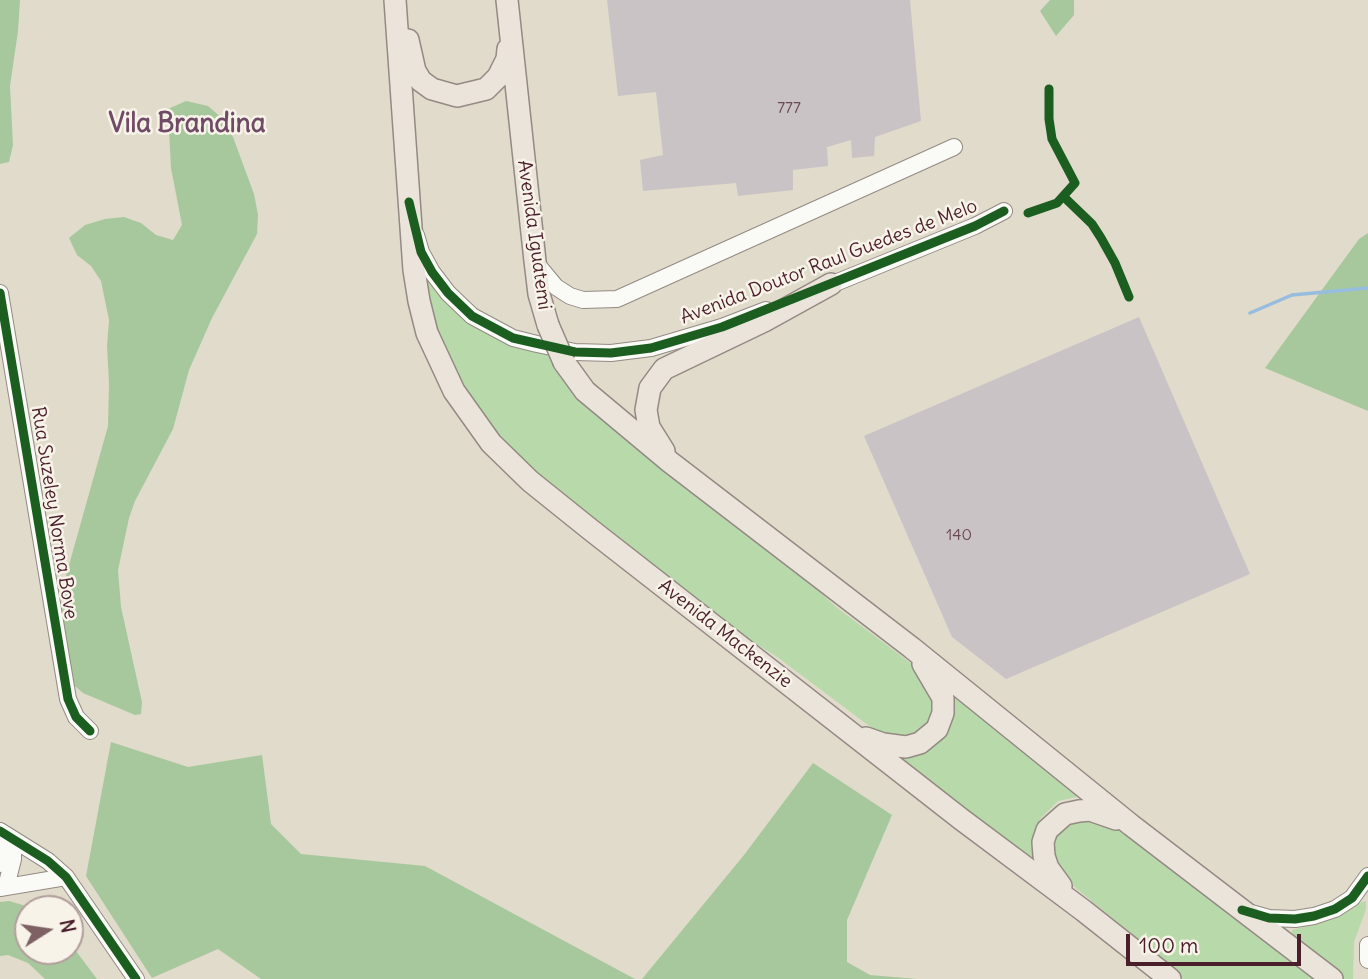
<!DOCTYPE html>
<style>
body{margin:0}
#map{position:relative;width:1368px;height:979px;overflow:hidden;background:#e0dbca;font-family:Delius,sans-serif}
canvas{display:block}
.north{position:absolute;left:14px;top:895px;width:70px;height:70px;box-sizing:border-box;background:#f7f3e8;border:2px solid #b29e9c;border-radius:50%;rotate:78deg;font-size:19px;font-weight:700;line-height:28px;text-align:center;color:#4a1f2b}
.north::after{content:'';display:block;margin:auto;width:24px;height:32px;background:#7e6163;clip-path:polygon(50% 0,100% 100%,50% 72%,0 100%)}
.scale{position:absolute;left:1126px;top:934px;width:175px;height:32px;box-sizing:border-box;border:4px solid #4a1f2b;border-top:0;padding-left:9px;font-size:21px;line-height:24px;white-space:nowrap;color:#4a1f2b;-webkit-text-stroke:5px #f7f3e8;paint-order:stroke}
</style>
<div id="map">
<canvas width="1368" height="979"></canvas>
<div class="north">N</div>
<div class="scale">100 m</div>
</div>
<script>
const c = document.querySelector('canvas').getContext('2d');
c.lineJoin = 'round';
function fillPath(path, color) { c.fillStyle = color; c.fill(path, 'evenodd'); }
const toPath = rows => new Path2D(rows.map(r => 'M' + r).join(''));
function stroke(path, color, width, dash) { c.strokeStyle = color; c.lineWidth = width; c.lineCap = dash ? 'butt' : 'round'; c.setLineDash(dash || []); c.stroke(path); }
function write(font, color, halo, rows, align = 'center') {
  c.font = font + ' Delius,sans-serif'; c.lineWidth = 5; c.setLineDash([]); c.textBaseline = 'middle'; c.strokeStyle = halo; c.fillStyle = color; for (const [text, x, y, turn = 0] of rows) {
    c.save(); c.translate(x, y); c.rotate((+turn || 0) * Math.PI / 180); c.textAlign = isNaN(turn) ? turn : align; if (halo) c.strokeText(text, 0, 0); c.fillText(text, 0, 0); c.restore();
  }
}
fillPath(toPath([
 [425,273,443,295,548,352,555,366,798,571,836,607,920,670,936,702,929,723,910,737,880,734,776,656,735,631,521,462,477,414,436,337],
 [944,685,1081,796,1058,801,1040,819,1034,835,1035,863,898,758,902,752,918,750],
 [1104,817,1319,979,1183,979,1152,950,1061,876,1049,849,1060,822],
 [1366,901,1366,909,1354,942,1353,979,1342,979,1292,938,1292,930,1326,921,1359,903]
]), '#b8d9a9');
fillPath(toPath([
 [0,0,20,0,18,31,10,86,13,145,9,162,0,164],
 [1050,0,1074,0,1074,15,1056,36,1040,11],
 [186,101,208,106,222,118,233,137,254,194,258,215,257,234,212,318,189,370,173,429,135,501,129,518,118,570,121,607,142,702,141,714,135,715,83,693,69,681,61,640,64,583,108,426,109,383,107,346,109,320,101,281,91,266,77,255,69,238,85,225,105,219,124,217,141,223,156,235,173,240,182,225,171,168,168,109],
 [1368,233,1368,411,1265,368,1359,239],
 [111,742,188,767,262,755,271,824,301,854,425,866,635,979,261,979,218,949,152,978,86,876],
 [813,763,892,815,847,920,847,962,870,975,917,979,642,979,744,855],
 [9,901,36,909,28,909,28,951,70,951,70,943,97,979,45,979,28,963,8,955,0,956,0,902]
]), '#a7c89d');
stroke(toPath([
 [1250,313,1292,295,1368,288]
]), '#96bdde', 3.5);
fillPath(toPath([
 [607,0,910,0,921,121,875,137,874,156,852,158,851,140,827,147,828,166,793,170,793,190,738,196,736,183,643,191,640,160,663,155,656,92,618,96],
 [1139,317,1250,574,1006,679,952,637,864,436]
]), '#c9c3c6');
const minor = toPath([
 [416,235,421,252,432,272,448,293,472,316,513,338,537,344,575,352,611,353,651,348,722,327,766,310],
 [536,263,556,287,570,296,583,300,617,299,954,147],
 [823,288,975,226,1004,211],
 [0,293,68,699,76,717,90,731],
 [0,831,48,861,66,877,136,979],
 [0,848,0,864],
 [6,887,13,859,13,840],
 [0,888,66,877],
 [1251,913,1269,918,1295,919,1314,916,1335,909,1352,898,1368,876],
 [1368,945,1368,960]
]);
const major = toPath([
 [395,0,414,270,419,301,427,333,454,391,491,443,530,481,591,530,961,819,1084,911,1170,979],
 [507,0,535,261,539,294,548,325],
 [408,40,415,71,421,81,432,89,457,96,486,89,498,77,507,59,508,49],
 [564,362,585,391,670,462,912,648,1131,825,1332,979],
 [664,451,649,427,646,410,650,388,664,369,764,321,831,284],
 [866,738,883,744,906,747,920,743,937,729,943,713,943,698,923,664],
 [1061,886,1048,868,1044,856,1043,842,1047,830,1065,814,1079,811,1090,810,1116,819]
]);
stroke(minor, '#948a84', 18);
stroke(major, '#948a84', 24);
stroke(minor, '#fafaf7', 16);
stroke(major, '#ebe4db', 21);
const majorBridge = toPath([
 [548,325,564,362]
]);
stroke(majorBridge, '#948a84', 24, []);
stroke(majorBridge, '#ebe4db', 21);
stroke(toPath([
 [1064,197,1092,224,1101,238,1115,263,1129,297],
 [409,202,421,252,432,272,448,293,472,316,513,338,575,352,611,353,651,348,722,327,975,226,1004,211],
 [1028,213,1057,203,1075,183,1052,139,1049,119,1049,89],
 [0,293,68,699,76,717,90,731],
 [0,831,48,861,66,877,136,979],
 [1242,910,1269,918,1295,919,1314,916,1335,909,1352,898,1368,876]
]), '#1b5e20', 9);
write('16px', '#6a4852', null, [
 ["777",789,108],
 ["140",959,535]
]);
write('19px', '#4a1f2b', '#f7f3e8', [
 ["Avenida Iguatemi",534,235,82],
 ["Avenida Doutor Raul Guedes de Melo",829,262,-21],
 ["Rua Suzeley Norma Bove",54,513,81],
 ["Avenida Mackenzie",725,634,38]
]);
write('bold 26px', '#6f4b66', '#f7f3e8', [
 ["Vila Brandina",187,125]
]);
</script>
